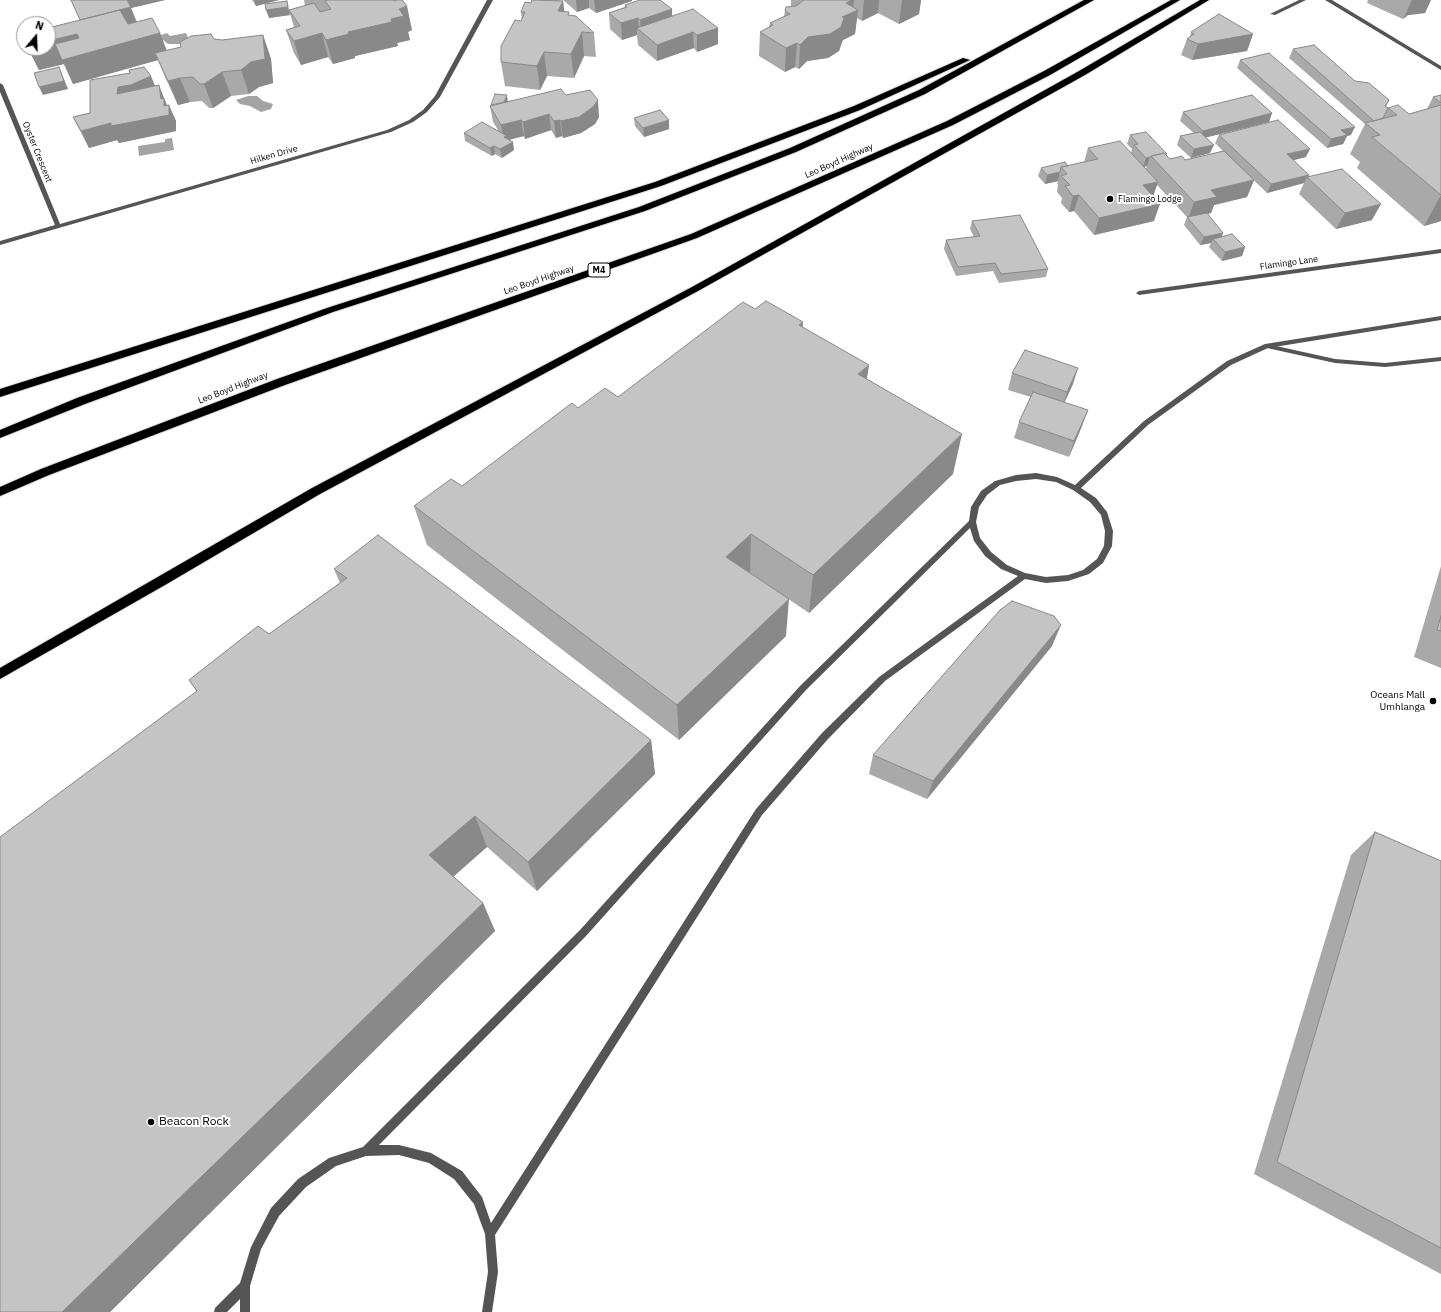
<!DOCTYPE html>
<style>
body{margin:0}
#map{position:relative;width:1441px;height:1312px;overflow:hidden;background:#fff;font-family:"IBM Plex Sans",sans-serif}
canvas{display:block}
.north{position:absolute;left:16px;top:16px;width:40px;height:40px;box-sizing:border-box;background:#fff;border:1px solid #999;border-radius:50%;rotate:19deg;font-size:11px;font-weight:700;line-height:16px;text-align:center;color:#000}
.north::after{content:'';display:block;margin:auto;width:14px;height:18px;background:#000;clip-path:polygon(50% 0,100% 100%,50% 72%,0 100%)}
</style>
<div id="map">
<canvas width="1441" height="1312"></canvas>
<div class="north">N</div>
</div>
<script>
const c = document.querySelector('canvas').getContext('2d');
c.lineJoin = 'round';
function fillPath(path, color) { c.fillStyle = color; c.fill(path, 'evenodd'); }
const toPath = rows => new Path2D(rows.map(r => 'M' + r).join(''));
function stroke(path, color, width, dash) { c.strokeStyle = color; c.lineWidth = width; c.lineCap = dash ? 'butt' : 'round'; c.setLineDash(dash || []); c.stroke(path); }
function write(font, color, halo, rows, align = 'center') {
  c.font = font + ' "IBM Plex Sans",sans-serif'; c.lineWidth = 4; c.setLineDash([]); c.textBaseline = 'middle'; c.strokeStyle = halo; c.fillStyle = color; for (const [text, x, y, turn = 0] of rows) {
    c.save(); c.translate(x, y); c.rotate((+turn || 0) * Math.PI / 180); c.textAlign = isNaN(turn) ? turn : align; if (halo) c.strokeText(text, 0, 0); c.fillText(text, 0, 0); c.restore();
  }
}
fillPath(toPath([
 [167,33,170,36,186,33,190,42,180,44,168,44,163,40,157,41,152,38],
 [248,96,257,96,263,101,273,104,271,109,261,112,250,106,240,104,236,100],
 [172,138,174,150,139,156,138,146,165,142,165,139]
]), '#a3a3a3');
const highway = toPath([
 [1084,0,1094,0,925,94,796,152,645,211,333,312,85,404,0,438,0,430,77,398,327,308,639,207,790,148,919,90,1084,0],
 [1171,0,1180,0,1050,75,953,125,697,238,285,385,49,475,0,496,0,487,41,469,277,379,691,234,947,121,1044,71,1171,0],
 [1200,0,1209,0,1085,75,698,291,320,494,165,585,0,679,0,668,312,488,692,287,1079,71,1200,0],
 [963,58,970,60,860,110,661,186,0,397,0,389,655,182,854,106,963,58]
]);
stroke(highway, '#dbdbdb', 2);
fillPath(toPath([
 [1265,344,1267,344,1335,359,1385,363,1441,357,1441,361,1385,367,1335,363,1267,348,1265,348,1265,344]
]), '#555');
fillPath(toPath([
 [487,0,493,0,440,97,427,112,413,122,391,132,0,245,0,241,55,225,0,92,0,83,3,85,60,224,387,130,409,120,423,110,435,96,487,0],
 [1299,0,1306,0,1275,15,1270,14,1299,0],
 [1325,0,1332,0,1441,66,1441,70,1325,0],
 [1441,249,1441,253,1139,295,1136,293,1139,291,1441,249],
 [1441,316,1441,320,1268,348,1231,365,1148,425,1081,488,1096,498,1107,512,1113,531,1112,546,1103,563,1089,574,1068,581,1046,583,1025,579,885,681,828,739,762,815,495,1235,498,1272,492,1312,482,1312,488,1272,485,1234,474,1204,454,1179,429,1163,399,1155,366,1156,336,1166,306,1187,279,1216,261,1249,250,1286,250,1312,240,1312,240,1299,227,1312,214,1312,215,1308,240,1283,251,1247,271,1208,298,1179,329,1158,363,1147,580,930,800,686,969,521,971,507,981,491,995,481,1016,475,1036,473,1057,477,1075,485,1144,421,1227,361,1265,344,1441,316],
 [1036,479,1056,482,1073,490,1090,502,1101,515,1105,531,1104,546,1097,559,1083,570,1068,575,1046,577,1025,573,1007,565,991,552,980,538,976,522,979,507,987,495,1000,485,1016,481,1036,479],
 [970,528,974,541,985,556,1001,569,1018,576,879,677,822,733,756,809,491,1223,482,1197,462,1171,431,1153,399,1145,379,1145,586,936,806,690,970,528]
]), '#555');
fillPath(highway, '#000');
fillPath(toPath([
 [71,0,165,0,131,8,137,22,160,33,167,51,214,39,222,40,263,35,271,59,273,83,259,87,249,94,231,96,213,108,209,108,202,101,190,102,178,105,165,77,158,60,73,84,64,64,39,70,28,48,48,48,48,28,80,20],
 [252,0,279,0,256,6],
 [304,0,380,0,412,30,408,32,410,40,397,43,398,46,355,56,355,58,333,64,328,57,301,65,294,53,286,30,294,27,290,14,290,15,269,18,289,10,305,6],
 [563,0,632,0,632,1,596,13,589,8,577,12],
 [791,0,921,0,919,14,899,24,878,13,862,21,857,18,855,34,843,40,842,42,839,51,828,58,807,61,799,69,795,67,785,72,759,56,760,32,769,27,770,23,784,16,785,11,791,7],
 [1368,0,1431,0,1425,13,1408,15,1403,19,1367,3],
 [563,1,564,11,594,33,596,57,584,56,574,78,547,76,540,90,505,86,501,62,522,20,521,12,531,3],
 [625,5,718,28,718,44,697,52,694,48,657,61,638,45,637,35,622,40,610,29,609,13,625,7],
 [1191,32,1253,34,1247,51,1192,60,1181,55,1187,39,1190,37],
 [1293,49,1355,81,1389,100,1386,107,1388,108,1409,114,1427,109,1433,97,1441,95,1441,221,1424,226,1357,168,1360,162,1350,154,1365,124,1289,58],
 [1240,60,1351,135,1347,136,1343,144,1327,148,1237,68],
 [155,86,166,102,167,105,176,121,176,131,119,143,117,140,89,148,73,117,90,113],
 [566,95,599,117,595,124,581,133,563,138,562,136,556,138,551,130,525,139,524,136,509,140,514,150,502,158,495,154,492,156,465,141,464,133,498,130,493,122,490,106,508,101],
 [1183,112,1272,113,1269,122,1206,137,1210,153,1191,158,1177,145,1180,136,1194,133,1180,121],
 [634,118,669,129,644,137,635,126],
 [1130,135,1167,154,1166,155,1170,159,1185,160,1223,151,1215,143,1219,135,1306,157,1293,160,1308,177,1372,220,1336,229,1299,194,1304,183,1267,193,1239,166,1254,180,1247,197,1214,205,1211,213,1207,214,1223,233,1222,236,1245,247,1242,256,1222,261,1209,247,1211,243,1200,245,1184,225,1187,217,1157,185,1153,196,1154,221,1094,235,1074,211,1069,212,1061,203,1062,198,1057,192,1058,185,1057,184,1058,181,1045,184,1038,176,1041,168,1068,166,1084,162,1088,148,1131,153,1132,149,1127,144],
 [1147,166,1146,169,1144,167],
 [972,221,1048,269,1046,277,999,283,993,271,956,276,944,249,946,240,974,237,970,229],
 [755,309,803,327,867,379,953,474,809,613,750,573,786,636,679,740,427,545,414,506,462,486,578,408,618,397],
 [1012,373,1073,384,1064,402,1082,426,1069,457,1014,438,1019,422,1031,397,1008,390],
 [1441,566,1441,668,1414,657],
 [334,569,651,740,655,774,537,891,487,847,453,876,483,903,495,931,110,1312,0,1312,197,692,189,680,269,634,340,583],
 [1052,646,927,799,869,774,873,755],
 [1375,832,1441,861,1441,1274,1254,1174,1351,855]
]), '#a9a9a9');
fillPath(toPath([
 [126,0,165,0,131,8,137,24,87,36],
 [254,0,279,0,256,6],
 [555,0,563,1,566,24,561,35],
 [576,0,589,0,589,8,577,12],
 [594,0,632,0,632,1,596,13],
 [852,0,854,0,853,12,858,10,855,34,843,40,842,42,839,51,828,58,807,61,799,69,800,45,808,37,842,17,846,3],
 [864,0,879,0,878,13,862,21],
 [902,0,921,0,919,14,899,24],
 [1412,0,1431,0,1425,13,1408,15,1403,19],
 [287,1,290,15,269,18,266,10],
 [407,6,412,30,408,32,410,40,397,43,398,46,355,56,355,58,333,64,326,40,348,32,391,19,399,9],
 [672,9,672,26,641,32,640,20],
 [638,18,639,30,637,28,637,35,622,40,621,23],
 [718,28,718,44,697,52,697,35],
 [582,32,584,56,574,78,571,54],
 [693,32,694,48,657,61,657,45],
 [160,33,169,57,155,53,158,60,73,84,64,64,39,70,28,48,48,48,48,41,77,34],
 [322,33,328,57,301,65,294,41],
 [1253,34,1247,51,1192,60,1198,44],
 [263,35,271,59,273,83,259,87,249,94,241,70,251,62],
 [797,43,795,67,785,72,786,48],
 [544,52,547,76,540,90,537,66],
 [59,67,68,89,43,95,39,87],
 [222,72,231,96,213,108,204,84],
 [151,76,158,93,117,94,118,87],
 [180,78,190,102,178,105,168,81],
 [159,85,169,111,169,105,176,121,176,131,119,143,117,140,89,148,81,131,161,99],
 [507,95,508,103,502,106],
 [598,100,599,117,595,124,581,133,563,138,561,121],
 [1272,113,1269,122,1200,139,1203,131],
 [549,114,551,130,525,139,523,122],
 [521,120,524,136,504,141,501,125],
 [560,120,562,136,556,138,554,121],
 [669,120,669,129,644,137,643,128],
 [1355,127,1351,135,1347,136,1343,144,1327,148,1331,139,1341,130],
 [513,142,514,150,502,158,500,149],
 [1214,145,1210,153,1191,158,1194,149],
 [494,146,495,154,492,156,490,148],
 [1310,149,1306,157,1283,163,1287,154],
 [1150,157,1147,166,1143,167,1146,158],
 [1060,172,1058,181,1045,184,1047,175],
 [1309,175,1308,178,1307,177,1304,183,1267,193,1271,184],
 [1254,180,1247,197,1214,205,1211,213,1188,219,1194,202,1211,190],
 [1158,182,1152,199,1143,185],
 [1079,195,1074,211,1069,212,1073,196],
 [1441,195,1441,221,1424,226],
 [1160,204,1154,221,1094,235,1099,218],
 [1381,204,1372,220,1336,229,1345,213],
 [1223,233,1220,241,1213,239,1211,243,1200,245,1204,237],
 [1245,247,1242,256,1222,261,1225,252],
 [803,322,800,363,799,325],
 [869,365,863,406,858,374],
 [1078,368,1073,384,1062,408,1067,392],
 [1088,410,1082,426,1069,457,1074,441],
 [962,434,953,474,809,613,813,575],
 [751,534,750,573,726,557],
 [789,599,786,636,679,740,677,705],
 [1061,625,1052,646,927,799,933,781],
 [651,740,655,774,537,891,528,862],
 [475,816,487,847,444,885,429,855],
 [483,903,495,931,110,1312,62,1312]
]), '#898989');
const building = toPath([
 [71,0,127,0,131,7,80,20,71,0],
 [327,0,393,0,394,1,397,0,402,0,407,6,399,9,404,16,391,19,392,22,348,32,349,34,326,40,322,33,294,41,286,30,300,26,289,10,314,3,320,12,331,9,325,1,327,0],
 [532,0,563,1,558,11,569,12,568,15,576,16,594,33,582,32,571,54,544,52,537,66,501,62,501,46,515,20,521,21,525,12,521,12,525,2,531,3,532,0],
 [640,0,660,0,672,9,640,20,638,18,621,23,609,13,627,7,625,5,640,0],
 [804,0,852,0,846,3,858,10,842,17,844,18,841,27,830,34,808,37,800,45,797,43,786,48,760,32,773,25,770,23,790,14,785,11,786,7,796,6,804,0],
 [287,1,288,7,266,10,265,4,287,1],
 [693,9,718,28,697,35,693,32,657,45,637,28,693,9],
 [120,10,128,24,152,18,160,33,62,60,55,44,79,38,77,34,48,41,48,28,120,10],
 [1219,14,1253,34,1198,44,1187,39,1194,34,1191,32,1219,14],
 [21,32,24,32,24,39,21,32],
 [211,34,214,39,222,40,263,35,265,59,251,62,241,70,222,72,204,84,200,84,193,77,180,78,168,81,155,53,181,47,180,42,191,36,211,34],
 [1314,45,1355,81,1369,83,1389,100,1385,106,1388,108,1383,118,1374,121,1293,49,1314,45],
 [1269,53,1355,127,1341,130,1347,135,1331,139,1240,60,1269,53],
 [59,67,64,81,39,87,34,73,59,67],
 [144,67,151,76,131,85,118,87,117,94,159,85,161,99,164,98,164,106,169,105,169,115,111,126,111,123,81,131,73,117,90,113,90,80,130,73,129,70,144,67],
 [561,89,566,95,590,90,598,100,593,107,579,117,561,121,560,120,554,121,549,114,523,122,521,120,501,125,490,106,561,89],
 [495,94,507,95,504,102,491,105,495,94],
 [1252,95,1272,113,1203,131,1183,112,1252,95],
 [1441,95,1441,103,1433,97,1441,95],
 [1398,105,1409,114,1441,105,1441,195,1372,137,1380,135,1365,123,1397,115,1388,108,1398,105],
 [660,110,669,120,643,128,634,118,660,110],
 [1278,120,1310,149,1287,154,1309,175,1271,184,1219,135,1278,120],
 [482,122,507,136,504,137,513,142,500,149,494,146,490,148,464,133,482,122],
 [1146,132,1167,154,1165,154,1164,153,1151,156,1150,157,1146,158,1134,145,1138,144,1130,135,1146,132],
 [1200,132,1214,145,1194,149,1180,136,1200,132],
 [1120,141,1158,182,1143,185,1160,204,1099,218,1079,195,1073,196,1065,186,1070,185,1061,176,1067,174,1061,167,1098,159,1088,148,1120,141],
 [1224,151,1254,180,1211,190,1217,197,1194,202,1151,156,1164,153,1170,159,1182,156,1185,160,1224,151],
 [1065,162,1068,166,1061,167,1060,172,1047,175,1041,168,1065,162],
 [1342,169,1381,204,1345,213,1307,177,1342,169],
 [1207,213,1223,233,1204,237,1187,217,1207,213],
 [1020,215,1048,269,1001,274,995,263,958,267,946,240,980,236,972,221,1020,215],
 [1232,234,1245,247,1225,252,1213,239,1232,234],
 [766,301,803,322,799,325,869,365,858,374,962,434,813,575,751,534,726,557,789,599,677,705,414,506,451,479,462,486,572,403,578,408,605,388,618,397,743,302,755,309,766,301],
 [1025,350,1078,368,1067,392,1012,373,1025,350],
 [1033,392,1088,410,1074,441,1019,422,1033,392],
 [378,535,651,740,528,862,475,816,429,855,483,903,62,1312,0,1312,0,837,197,691,189,680,258,626,269,634,347,578,334,569,378,535],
 [1012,601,1054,616,1061,625,933,781,873,755,1000,610,1012,601],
 [1441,616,1441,631,1437,630,1441,616],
 [1375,832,1441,861,1441,1248,1277,1162,1375,832]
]);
fillPath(building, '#c4c4c4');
stroke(building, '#898989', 1);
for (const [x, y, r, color] of [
 [1110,199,4,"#000"],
 [1433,701,4,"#000"],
 [151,1122,4,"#000"]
]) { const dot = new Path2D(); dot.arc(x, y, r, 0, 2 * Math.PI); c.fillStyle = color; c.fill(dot); stroke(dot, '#fff', 1.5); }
write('9px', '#000', '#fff', [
 ["Oyster Crescent",37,152,68],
 ["Hilken Drive",274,155,-16],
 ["Leo Boyd Highway",839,161,-24],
 ["Flamingo Lane",1289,263,-8],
 ["Leo Boyd Highway",539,280,-19],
 ["Leo Boyd Highway",233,388,-21]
]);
write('9px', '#000', '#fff', [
 ["Flamingo Lodge",1118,199]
], 'left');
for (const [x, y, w] of [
 [599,270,22]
]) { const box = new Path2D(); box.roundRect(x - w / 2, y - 7, w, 14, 3); c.fillStyle = '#fff'; c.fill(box); stroke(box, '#000', 1); }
write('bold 9px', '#000', null, [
 ["M4",599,270]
]);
write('10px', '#000', '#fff', [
 ["Oceans Mall",1425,695],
 ["Umhlanga",1425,707]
], 'right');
write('12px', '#000', '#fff', [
 ["Beacon Rock",159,1122]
], 'left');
</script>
